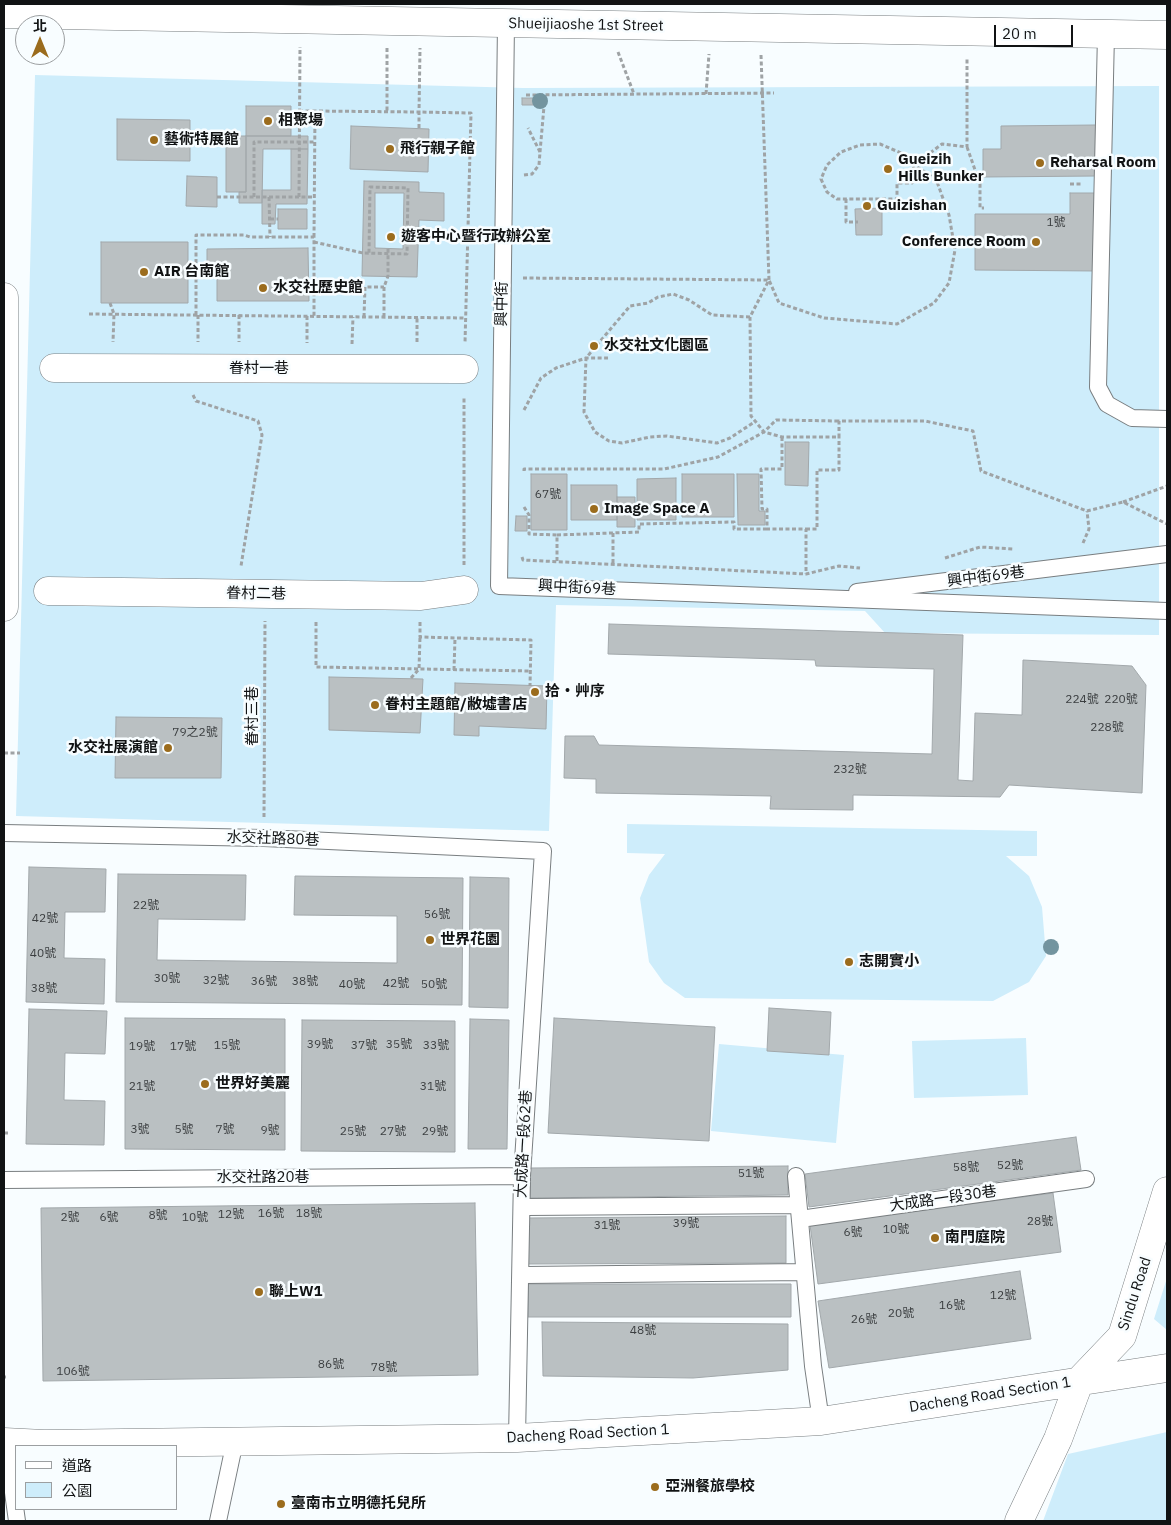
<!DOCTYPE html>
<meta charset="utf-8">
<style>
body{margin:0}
#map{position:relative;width:1171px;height:1525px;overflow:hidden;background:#f8fdff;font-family:"IBM Plex Sans","Noto Sans TC",sans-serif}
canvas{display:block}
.frame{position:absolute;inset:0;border:5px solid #111314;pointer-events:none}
.legend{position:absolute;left:15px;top:1445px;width:162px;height:65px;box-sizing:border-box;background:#f8fdff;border:1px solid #9c9fa1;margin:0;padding:6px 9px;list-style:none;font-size:15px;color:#111314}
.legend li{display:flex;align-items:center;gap:10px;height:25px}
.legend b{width:25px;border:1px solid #9c9fa1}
.north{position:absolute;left:15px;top:15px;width:50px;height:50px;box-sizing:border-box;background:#f8fdff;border:1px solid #9c9fa1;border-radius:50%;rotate:0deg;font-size:14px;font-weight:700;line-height:20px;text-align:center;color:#111314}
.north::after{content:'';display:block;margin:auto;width:18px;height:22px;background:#9b6c1d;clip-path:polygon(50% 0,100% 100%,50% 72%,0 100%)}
.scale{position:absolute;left:994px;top:25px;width:79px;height:22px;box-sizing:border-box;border:2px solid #111314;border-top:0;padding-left:6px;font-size:15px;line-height:18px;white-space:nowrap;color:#111314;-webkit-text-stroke:4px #f8fdff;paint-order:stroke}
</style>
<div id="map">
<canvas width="1171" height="1525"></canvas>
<div class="frame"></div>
<ul class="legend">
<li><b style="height:6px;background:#fff"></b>道路</li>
<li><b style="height:14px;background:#ceedfb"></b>公園</li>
</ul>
<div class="north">北</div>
<div class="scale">20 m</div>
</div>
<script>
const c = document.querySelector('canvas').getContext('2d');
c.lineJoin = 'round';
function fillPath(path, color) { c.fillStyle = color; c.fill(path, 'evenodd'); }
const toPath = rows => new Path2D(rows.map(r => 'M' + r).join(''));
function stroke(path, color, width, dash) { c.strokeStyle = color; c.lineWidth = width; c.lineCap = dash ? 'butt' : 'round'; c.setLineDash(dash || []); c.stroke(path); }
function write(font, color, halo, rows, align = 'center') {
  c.font = font + ' "IBM Plex Sans","Noto Sans TC",sans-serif'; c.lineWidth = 5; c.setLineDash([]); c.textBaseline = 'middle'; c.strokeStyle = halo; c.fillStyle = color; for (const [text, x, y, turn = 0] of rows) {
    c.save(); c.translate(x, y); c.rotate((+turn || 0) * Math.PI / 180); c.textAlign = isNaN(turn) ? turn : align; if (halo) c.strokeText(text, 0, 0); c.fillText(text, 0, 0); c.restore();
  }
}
fillPath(toPath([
 [35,75,523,88,1159,86,1159,635,885,633,865,611,556,605,549,831,16,816],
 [627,824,1037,831,1037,856,1006,856,1029,876,1042,907,1046,956,1029,982,993,1001,685,998,664,983,649,962,640,898,649,875,665,854,627,853],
 [1026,1038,1028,1095,914,1098,912,1041],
 [719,1044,844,1055,836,1143,711,1131],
 [1167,1278,1167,1330,1154,1319],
 [1167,1432,1167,1521,1043,1521,1068,1454]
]), '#ceedfb');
const building = toPath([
 [522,98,536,98,536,105,522,105,522,98],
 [246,106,291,106,291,136,246,136,246,106],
 [117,119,190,120,190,161,117,160,117,119],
 [1096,125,1096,176,983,177,983,149,1001,149,1001,126,1096,125],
 [351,126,429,129,428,172,350,169,351,126],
 [226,136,246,136,246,192,226,192,226,136],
 [246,136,308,136,308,149,263,149,262,203,239,203,239,192,246,192,246,136],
 [291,149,308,149,307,204,276,204,275,224,262,224,262,190,291,190,291,149],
 [187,176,217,177,217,207,186,206,187,176],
 [364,181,419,182,419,192,444,193,444,221,419,220,417,277,362,276,364,181],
 [375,193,404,193,403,249,375,248,375,193],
 [1070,193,1096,193,1096,271,975,270,975,214,1070,214,1070,193],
 [882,208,882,235,856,235,855,209,882,208],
 [278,209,307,209,307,229,278,229,278,209],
 [101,242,188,242,188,303,101,303,101,242],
 [308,248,309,301,217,301,217,275,207,275,207,249,308,248],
 [785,442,809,442,808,486,785,485,785,442],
 [531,474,567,474,567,530,531,530,531,474],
 [682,474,734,474,734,517,682,517,682,474],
 [737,474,759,474,759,511,765,511,765,525,738,525,737,474],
 [676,478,676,520,637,520,637,479,676,478],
 [571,485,617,485,617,520,571,520,571,485],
 [617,497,635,497,635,527,617,527,617,497],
 [516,516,527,516,527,531,515,531,516,516],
 [609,624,963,635,958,780,973,781,975,713,1022,715,1023,660,1132,666,1146,685,1142,793,1009,785,1000,797,853,795,853,810,770,809,771,796,596,793,596,779,564,778,565,736,594,736,599,745,932,754,934,669,816,666,815,660,608,654,609,624],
 [329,677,423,679,420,733,329,730,329,677],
 [455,683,547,686,546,729,479,726,479,736,454,735,455,683],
 [116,717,222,718,221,778,115,778,116,717],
 [29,867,106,869,105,912,65,912,64,958,105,959,104,1004,26,1002,29,867],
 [118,874,246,875,245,920,158,919,157,960,397,963,397,916,294,915,295,876,463,878,462,1005,116,1002,118,874],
 [470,877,509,878,508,1008,469,1007,470,877],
 [769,1008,831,1012,829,1055,767,1051,769,1008],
 [29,1009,107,1011,105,1054,65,1053,64,1100,105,1101,104,1145,26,1144,29,1009],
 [125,1018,285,1019,285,1150,125,1149,125,1018],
 [554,1018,715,1027,709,1141,548,1133,554,1018],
 [470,1019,509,1020,507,1149,468,1149,470,1019],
 [302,1020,455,1021,455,1152,301,1151,302,1020],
 [1076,1137,1081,1170,809,1207,805,1174,1076,1137],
 [788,1166,788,1195,530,1198,530,1168,788,1166],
 [1053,1193,1061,1252,818,1284,810,1225,1053,1193],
 [475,1203,478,1375,43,1381,41,1208,475,1203],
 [786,1216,786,1263,526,1264,526,1218,786,1216],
 [1020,1271,1031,1339,829,1368,818,1301,1020,1271],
 [528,1284,791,1284,791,1317,528,1317,528,1284],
 [542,1322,788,1324,788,1370,693,1378,543,1376,542,1322]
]);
fillPath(building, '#bac0c2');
stroke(building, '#a2a8ab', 1);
const lane = toPath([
 [506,23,499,586,1167,611],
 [1106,34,1098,387,1107,404,1132,418,1167,419],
 [857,592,1167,554],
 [4,833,264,838,543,851,522,1176,517,1438],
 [796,1176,813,1366,821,1421],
 [4,1180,522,1176],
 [526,1207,798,1205],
 [800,1219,1086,1179],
 [525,1275,804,1272],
 [6,1442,17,1521],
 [218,1521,235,1441]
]);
const street = toPath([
 [4,14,1167,35],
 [4,297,4,607],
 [54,368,464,369],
 [48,591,421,596,464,590]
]);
const secondary = toPath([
 [4,1442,44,1444,517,1438,821,1421,1167,1368],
 [1019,1521,1058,1439,1080,1380,1122,1336,1167,1191]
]);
stroke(lane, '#797e80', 18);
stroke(street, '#797e80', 29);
stroke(secondary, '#797e80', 29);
stroke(toPath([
 [387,48,387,111],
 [618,52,634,94],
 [761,55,769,280,750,317,751,416,764,432,782,437,839,437,839,421,925,421,973,431,981,471,1087,511,1123,502,1167,524],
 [706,94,709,54],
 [526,95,774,93],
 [299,111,315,111],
 [419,128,419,112,471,113,465,343],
 [967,147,980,184,980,208,984,208],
 [540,152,545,95],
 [524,175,532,174,539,165,540,152,528,128],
 [1070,184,1082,184],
 [217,197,314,197],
 [254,197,254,142,314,142],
 [269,197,270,237],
 [299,197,300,47],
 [846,199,846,222,858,222],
 [270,219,278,219],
 [314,237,315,111,419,112,420,48],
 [314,242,363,253,407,254,408,188,370,187,369,253],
 [523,278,769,280,779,303,824,318,897,324,934,303,949,283,955,250,949,215,936,179,914,165,908,156,880,144,860,145,841,152,827,165,821,179,827,192,837,199,897,199,897,183,912,183,914,165,942,144,967,147,967,58],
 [110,303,114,314,113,342],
 [89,314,465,318],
 [196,315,196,235,244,235,250,237,314,237,314,316],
 [198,315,198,342],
 [239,315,239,342],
 [307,316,307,343],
 [364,317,365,287,384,287],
 [384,317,384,287,388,276,388,249],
 [750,317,712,315,689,300,673,294,658,297,648,303,630,306,586,358,584,412,595,432,609,441,622,443,650,437,667,436,717,443,730,438,756,421],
 [417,342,417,318],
 [352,344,353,317],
 [193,395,196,401,258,421,262,435,241,566],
 [524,410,541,378,556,368,586,358,608,358],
 [782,437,782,469,761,469,762,509,767,509,767,529,806,529,806,574],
 [524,471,524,469,664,469,718,457,764,432,776,420,839,421],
 [1123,502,1167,486],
 [524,507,529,515,529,534,557,535],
 [806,529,817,529,817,470,839,470,839,437],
 [613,533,613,564],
 [1083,543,1089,529,1087,511],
 [522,557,523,560,806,574,839,566,860,568],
 [945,558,980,547,1014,549],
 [557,561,557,535,639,532,639,524,734,522,734,529,767,529],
 [464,565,464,396],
 [316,622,316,667,530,671],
 [420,622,420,637,531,640,530,686],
 [454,670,455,638],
 [411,678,419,669,420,637],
 [4,753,20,753],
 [264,817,265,621],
 [4,1133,8,1133],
 [4,1377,6,1377]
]), '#9fa3a5', 3, [4, 2.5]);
stroke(lane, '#fff', 16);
stroke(street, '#fff', 28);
stroke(secondary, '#fff', 28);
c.fillStyle = '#73949f';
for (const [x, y] of [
 [540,101],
 [1051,947]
]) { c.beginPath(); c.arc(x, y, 8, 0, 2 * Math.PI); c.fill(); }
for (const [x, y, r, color] of [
 [268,121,5,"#9b6c1d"],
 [154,140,5,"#9b6c1d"],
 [390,149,5,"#9b6c1d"],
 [1040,163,5,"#9b6c1d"],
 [888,169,5,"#9b6c1d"],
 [867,206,5,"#9b6c1d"],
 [391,237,5,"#9b6c1d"],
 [1036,242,5,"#9b6c1d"],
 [144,272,5,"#9b6c1d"],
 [263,288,5,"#9b6c1d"],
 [594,346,5,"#9b6c1d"],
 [594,509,5,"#9b6c1d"],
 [535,692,5,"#9b6c1d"],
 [375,705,5,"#9b6c1d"],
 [168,748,5,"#9b6c1d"],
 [430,940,5,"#9b6c1d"],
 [849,962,5,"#9b6c1d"],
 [205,1084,5,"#9b6c1d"],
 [935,1238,5,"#9b6c1d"],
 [259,1292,5,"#9b6c1d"],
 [655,1487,5,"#9b6c1d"],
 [281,1504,5,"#9b6c1d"]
]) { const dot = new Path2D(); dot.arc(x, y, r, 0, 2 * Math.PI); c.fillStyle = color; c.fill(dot); stroke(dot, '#f8fdff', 2); }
write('12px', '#3b3e40', null, [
 ["1號",1056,223],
 ["67號",548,495],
 ["224號",1082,700],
 ["220號",1121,700],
 ["228號",1107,728],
 ["79之2號",195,733],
 ["232號",850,770],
 ["22號",146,906],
 ["56號",437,915],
 ["42號",45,919],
 ["40號",43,954],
 ["30號",167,979],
 ["32號",216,981],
 ["36號",264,982],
 ["38號",305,982],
 ["42號",396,984],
 ["40號",352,985],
 ["50號",434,985],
 ["38號",44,989],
 ["39號",320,1045],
 ["35號",399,1045],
 ["15號",227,1046],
 ["37號",364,1046],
 ["33號",436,1046],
 ["19號",142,1047],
 ["17號",183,1047],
 ["21號",142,1087],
 ["31號",433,1087],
 ["3號",140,1130],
 ["5號",184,1130],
 ["7號",225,1130],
 ["9號",270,1131],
 ["25號",353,1132],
 ["27號",393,1132],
 ["29號",435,1132],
 ["52號",1010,1166],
 ["58號",966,1168],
 ["51號",751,1174],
 ["16號",271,1214],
 ["18號",309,1214],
 ["12號",231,1215],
 ["8號",158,1216],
 ["2號",70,1218],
 ["6號",109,1218],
 ["10號",195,1218],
 ["28號",1040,1222],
 ["39號",686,1224],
 ["31號",607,1226],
 ["10號",896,1230],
 ["6號",853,1233],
 ["12號",1003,1296],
 ["16號",952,1306],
 ["20號",901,1314],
 ["26號",864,1320],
 ["48號",643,1331],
 ["86號",331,1365],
 ["78號",384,1368],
 ["106號",73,1372]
]);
write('15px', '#111314', '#f8fdff', [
 ["Shueijiaoshe 1st Street",586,25,1],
 ["興中街",502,304,-89],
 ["眷村一巷",259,369],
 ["興中街69巷",986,577,-7],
 ["興中街69巷",577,588,3],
 ["眷村二巷",256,594,1],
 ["眷村三巷",253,716,-90],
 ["水交社路80巷",273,839,2],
 ["大成路一段62巷",524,1144,-87],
 ["水交社路20巷",263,1178],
 ["大成路一段30巷",943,1199,-8],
 ["Sindu Road",1135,1294,-72],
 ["Dacheng Road Section 1",990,1395,-9],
 ["Dacheng Road Section 1",588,1434,-3]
]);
write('bold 15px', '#111314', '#f8fdff', [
 ["相聚場",278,121],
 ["藝術特展館",164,140],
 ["飛行親子館",400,149],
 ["Gueizih",898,160],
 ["Hills Bunker",898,177],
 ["Reharsal Room",1050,163],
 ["Guizishan",877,206],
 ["遊客中心暨行政辦公室",401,237],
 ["Conference Room",1026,242,"right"],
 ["AIR 台南館",154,272],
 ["水交社歷史館",273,288],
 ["水交社文化園區",604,346],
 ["Image Space A",604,509],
 ["拾・艸序",545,692],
 ["眷村主題館/敝墟書店",385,705],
 ["水交社展演館",158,748,"right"],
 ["世界花園",440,940],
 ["志開實小",859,962],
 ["世界好美麗",215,1084],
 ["南門庭院",945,1238],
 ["聯上W1",269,1292],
 ["亞洲餐旅學校",665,1487],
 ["臺南市立明德托兒所",291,1504]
], 'left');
</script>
